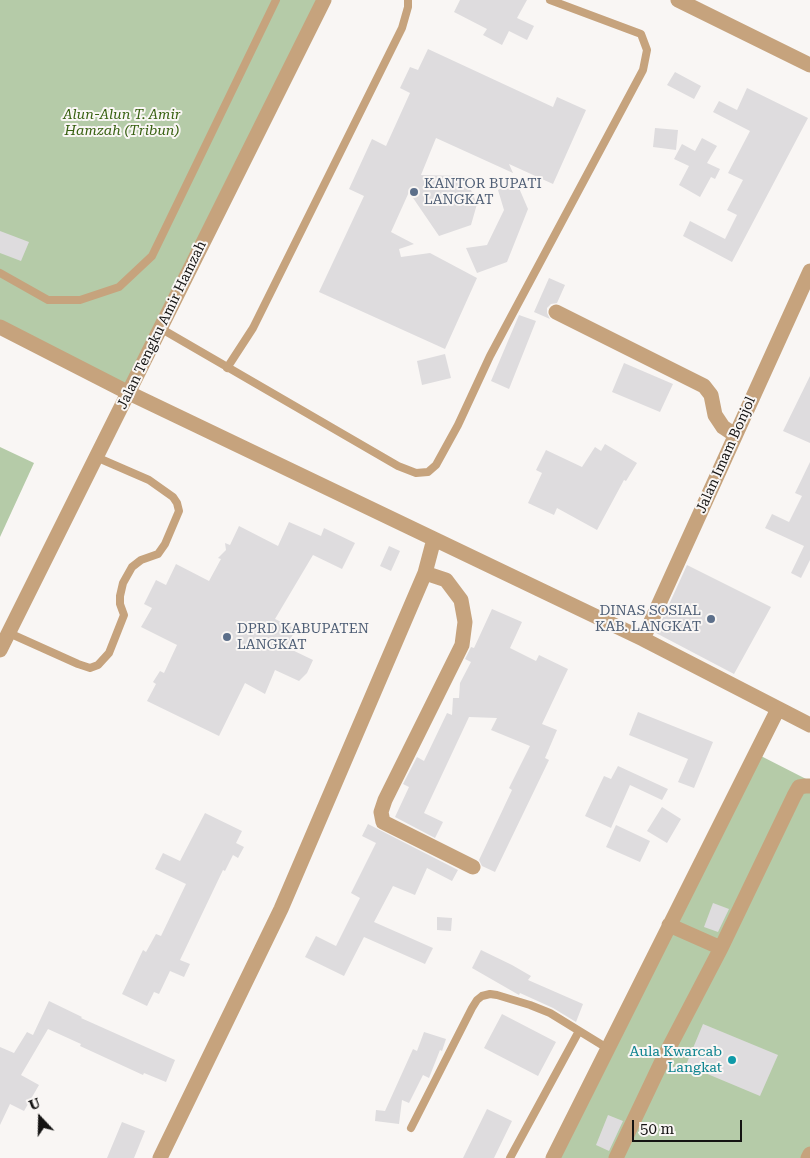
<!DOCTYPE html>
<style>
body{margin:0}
#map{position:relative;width:810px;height:1158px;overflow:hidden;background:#f9f6f4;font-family:"Roboto Serif",serif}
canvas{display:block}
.north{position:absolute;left:15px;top:1093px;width:50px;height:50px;-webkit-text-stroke:4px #f9f6f4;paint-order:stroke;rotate:339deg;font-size:14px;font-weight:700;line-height:20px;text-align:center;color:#141312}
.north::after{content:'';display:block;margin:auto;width:18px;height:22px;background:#141312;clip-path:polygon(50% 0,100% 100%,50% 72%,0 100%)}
.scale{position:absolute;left:632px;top:1120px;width:110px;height:22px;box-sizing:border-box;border:2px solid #141312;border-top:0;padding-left:6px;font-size:15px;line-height:18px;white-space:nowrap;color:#141312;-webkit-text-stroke:4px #f9f6f4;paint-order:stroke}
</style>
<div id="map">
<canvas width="810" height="1158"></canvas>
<div class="north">U</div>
<div class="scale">50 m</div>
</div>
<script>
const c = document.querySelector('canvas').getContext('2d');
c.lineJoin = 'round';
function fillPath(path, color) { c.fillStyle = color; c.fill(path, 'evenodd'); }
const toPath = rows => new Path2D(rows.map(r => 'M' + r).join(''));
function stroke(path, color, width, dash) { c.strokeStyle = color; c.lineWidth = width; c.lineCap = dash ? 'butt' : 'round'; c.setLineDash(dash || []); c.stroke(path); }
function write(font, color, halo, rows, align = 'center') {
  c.font = font + ' "Roboto Serif",serif'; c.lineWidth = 4; c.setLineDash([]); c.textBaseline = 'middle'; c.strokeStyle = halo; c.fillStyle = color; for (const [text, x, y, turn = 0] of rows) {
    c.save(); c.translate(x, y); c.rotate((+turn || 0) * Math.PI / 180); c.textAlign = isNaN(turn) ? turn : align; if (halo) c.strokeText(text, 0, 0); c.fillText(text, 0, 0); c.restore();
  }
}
fillPath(toPath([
 [0,0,321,0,127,387,0,322],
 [0,447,34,463,0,537],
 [759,755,810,781,810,1158,558,1158]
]), '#b5cba8');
fillPath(toPath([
 [460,0,527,0,517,18,534,26,527,40,509,31,502,45,483,35,487,29,454,12],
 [428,49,553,107,557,97,586,110,553,184,509,164,513,173,436,138,421,175,465,176,477,204,471,225,439,236,409,192,391,232,414,244,399,249,401,257,430,253,477,278,445,349,319,292,364,196,349,189,372,139,386,146,410,93,400,88,410,67,418,70],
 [675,72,701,86,694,99,667,85],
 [747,88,808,118,732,262,683,236,690,221,725,239,737,215,727,210,743,180,728,173,750,131,713,112,719,101,737,110],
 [655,128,678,130,676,150,653,147],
 [702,138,717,146,707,163,720,169,715,179,711,177,700,197,679,185,689,166,674,159,682,144,695,151],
 [516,181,528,209,507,262,477,273,466,248,487,245,504,210,498,190],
 [0,231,29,242,21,261,0,253],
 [549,278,565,285,557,303,551,304,547,308,547,313,550,319,534,312],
 [519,315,536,321,509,389,491,381],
 [445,354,451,378,422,385,417,361],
 [624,363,673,384,660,412,612,392],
 [810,376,810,443,783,431],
 [605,444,637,463,626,481,624,480,597,530,557,508,554,515,528,503,542,473,536,470,546,450,582,467,595,447,601,451],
 [810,462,810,560,801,578,791,573,804,546,765,528,772,514,789,522,802,496,795,493],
 [289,522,321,536,324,528,355,543,342,569,313,555,275,619,296,629,286,647,313,660,307,673,299,681,275,670,265,694,245,683,219,736,147,701,156,684,153,682,160,671,164,673,177,645,141,627,152,608,144,604,156,580,166,585,176,564,209,581,221,559,218,558,226,550,225,543,230,545,239,526,278,546],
 [389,546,400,551,391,571,380,566],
 [687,565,771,607,734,674,656,633],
 [492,609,522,622,510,648,536,661,539,655,568,669,542,724,557,730,545,758,549,760,495,872,482,866,479,860,512,790,509,788,530,746,491,730,497,718,469,717,424,813,443,822,435,838,395,817,409,787,403,784,417,757,424,761,447,713,452,715,453,698,459,698,460,683,471,662,465,659,471,647,474,648],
 [638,712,713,742,694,788,678,782,688,759,629,735],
 [618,766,668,789,662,800,630,785,611,828,585,816,604,776,611,779],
 [662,807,681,819,667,843,647,831],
 [205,813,242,831,236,843,244,847,238,858,233,855,225,871,223,870,180,960,190,964,184,977,170,971,159,994,154,992,147,1006,122,994,143,950,146,952,156,934,161,936,186,884,155,869,163,853,180,861],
 [368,824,458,870,452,881,427,868,415,895,393,886,374,922,433,948,425,964,364,937,344,976,305,957,316,936,336,946,360,898,351,893,376,843,362,836],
 [616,825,650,841,640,862,606,847],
 [713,903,729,909,718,932,704,927],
 [437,917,452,918,451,931,437,930],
 [481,950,512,965,531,976,528,980,583,1004,576,1022,553,1008,520,993,519,995,472,968],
 [49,1001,82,1017,81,1018,175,1060,166,1082,144,1073,143,1075,80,1046,81,1044,48,1029,21,1075,39,1085,24,1111,10,1104,0,1125,0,1047,14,1053,27,1032,33,1035],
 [502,1014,556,1042,538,1076,484,1048],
 [703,1024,778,1055,760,1096,686,1065],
 [424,1032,446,1039,442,1051,440,1050,429,1078,423,1075,409,1103,402,1100,399,1124,375,1121,376,1110,385,1111,413,1049,417,1051],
 [487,1109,512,1121,494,1158,463,1158],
 [608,1115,623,1121,609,1151,596,1145],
 [122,1122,145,1131,134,1158,107,1158]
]), '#dedcde');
stroke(toPath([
 [0,273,48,300,80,300,119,287,152,256,276,0],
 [160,328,398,466,416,473,428,472,436,465,458,425,490,356,643,70,647,50,641,34,550,0],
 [227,368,253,328,402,28,408,7,408,0],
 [9,633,78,664,90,668,98,665,109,653,124,615,120,604,120,596,123,583,132,567,141,560,158,554,165,544,179,511,177,503,173,497,149,480,96,457],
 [411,1128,472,1008,477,1000,482,996,490,994,497,995,530,1005,550,1013,607,1048],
 [510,1158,579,1031]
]), '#c6a37d', 8);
stroke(toPath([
 [678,0,810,65],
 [556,312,704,386,711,395,715,415,723,427,735,435],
 [0,327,129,393,643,639,810,725],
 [425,573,446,580,461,600,465,622,462,645,385,800,381,812,383,822,473,867],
 [643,639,810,271],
 [0,650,324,0],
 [669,925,721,948],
 [160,1158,281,909,425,573,434,539],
 [553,1158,778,709],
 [616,1158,662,1061,721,948,794,796,799,787,805,786,810,786],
 [808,1158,810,1154]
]), '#c6a37d', 15);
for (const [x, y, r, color] of [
 [414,192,5,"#5c6f8a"],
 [711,619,5,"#5c6f8a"],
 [227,637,5,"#5c6f8a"],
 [732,1060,5,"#0f9aa8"]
]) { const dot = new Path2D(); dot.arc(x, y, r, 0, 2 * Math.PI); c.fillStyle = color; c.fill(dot); stroke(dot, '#f9f6f4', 2); }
write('italic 14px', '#376010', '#f9f6f4', [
 ["Alun-Alun T. Amir",122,115],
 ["Hamzah (Tribun)",122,131]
]);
write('14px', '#4e5e75', '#f9f6f4', [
 ["KANTOR BUPATI",424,184],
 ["LANGKAT",424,200],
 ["DINAS SOSIAL",701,611,"right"],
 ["KAB. LANGKAT",701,627,"right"],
 ["DPRD KABUPATEN",237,629],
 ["LANGKAT",237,645]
], 'left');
write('14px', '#141312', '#f9f6f4', [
 ["Jalan Tengku Amir Hamzah",162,325,-64],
 ["Jalan Imam Bonjol",726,455,-66]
]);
write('14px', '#0d838f', '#f9f6f4', [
 ["Aula Kwarcab",722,1052],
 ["Langkat",722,1068]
], 'right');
</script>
